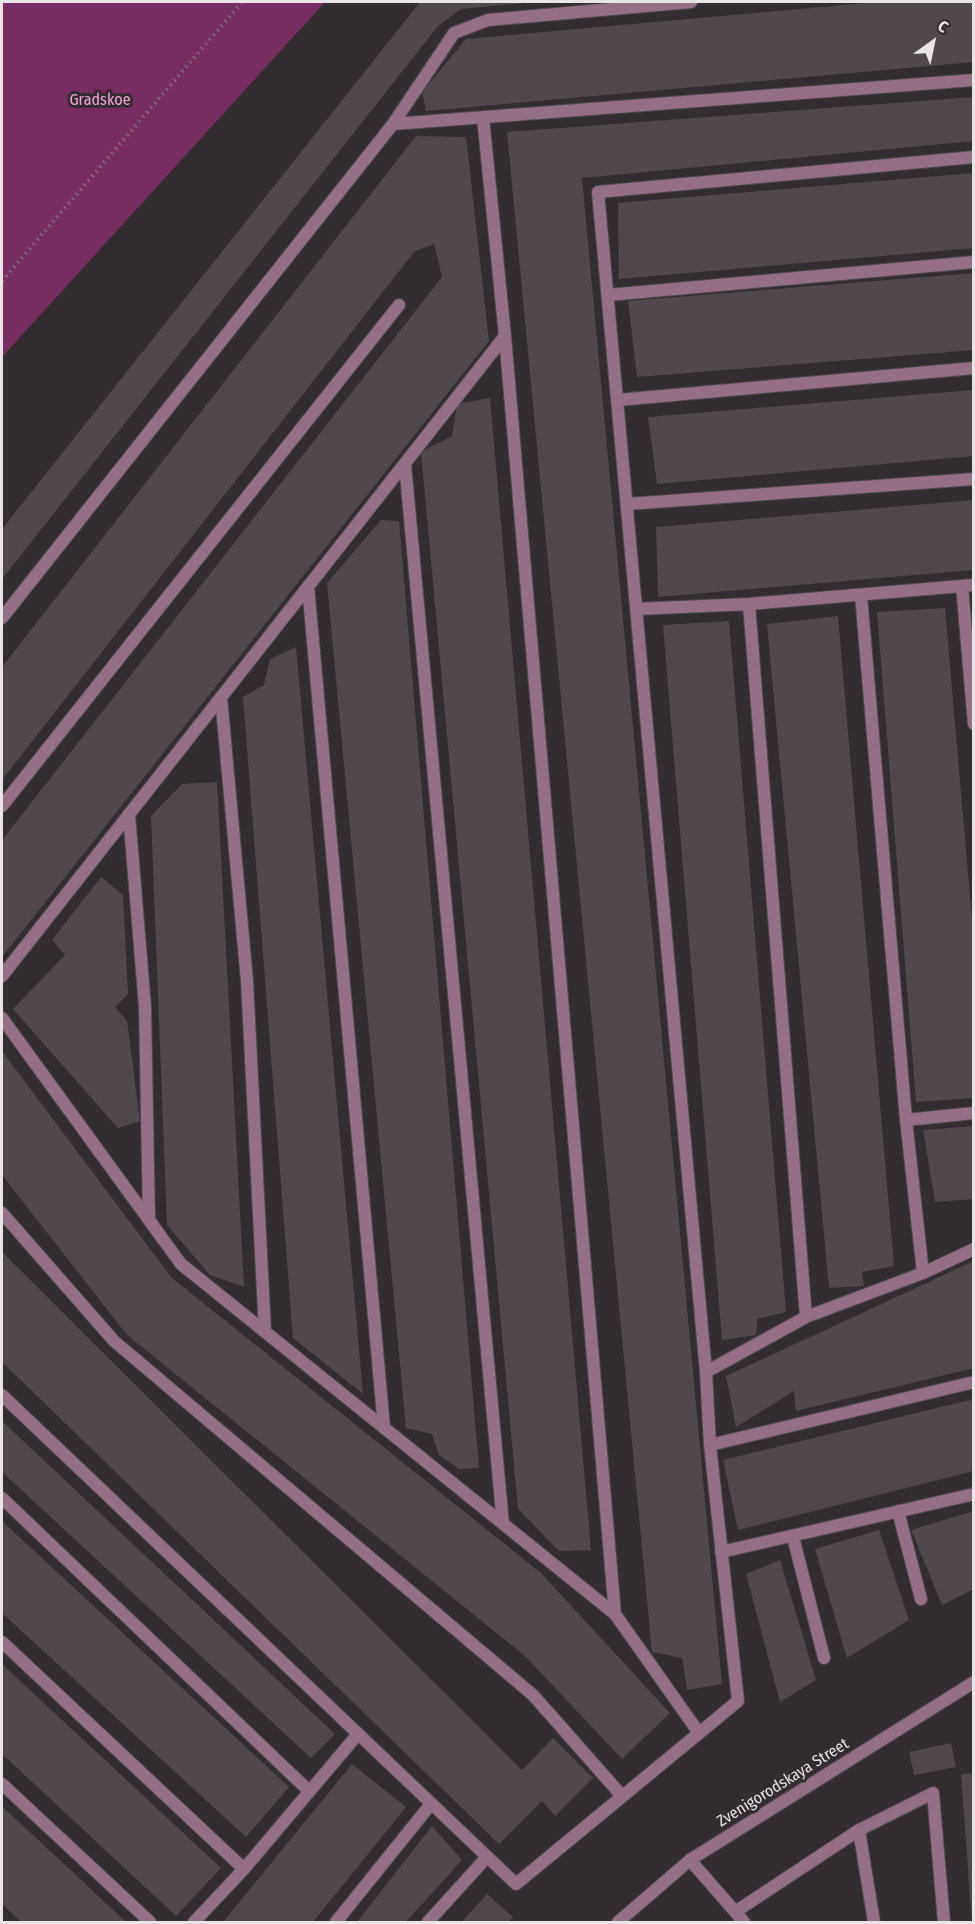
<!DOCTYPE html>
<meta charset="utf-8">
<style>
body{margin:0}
#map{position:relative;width:975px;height:1924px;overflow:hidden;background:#332c31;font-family:"Fira Sans Condensed",sans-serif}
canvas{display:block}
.frame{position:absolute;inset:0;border:3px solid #e9e5e7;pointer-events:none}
.north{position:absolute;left:903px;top:12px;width:60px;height:60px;-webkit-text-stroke:4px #332c31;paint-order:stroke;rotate:33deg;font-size:16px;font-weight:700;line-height:24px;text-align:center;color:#e9e5e7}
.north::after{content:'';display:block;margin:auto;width:21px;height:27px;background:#e9e5e7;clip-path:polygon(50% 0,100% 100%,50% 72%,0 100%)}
</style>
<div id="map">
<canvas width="975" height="1924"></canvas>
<div class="frame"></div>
<div class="north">С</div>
</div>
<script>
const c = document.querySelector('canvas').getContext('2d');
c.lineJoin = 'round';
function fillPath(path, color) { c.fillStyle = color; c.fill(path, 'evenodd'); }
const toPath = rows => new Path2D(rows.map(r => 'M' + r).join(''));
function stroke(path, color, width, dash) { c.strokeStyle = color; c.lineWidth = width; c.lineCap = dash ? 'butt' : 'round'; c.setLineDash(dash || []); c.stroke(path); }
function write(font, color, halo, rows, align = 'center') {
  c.font = font + ' "Fira Sans Condensed",sans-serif'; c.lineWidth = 6; c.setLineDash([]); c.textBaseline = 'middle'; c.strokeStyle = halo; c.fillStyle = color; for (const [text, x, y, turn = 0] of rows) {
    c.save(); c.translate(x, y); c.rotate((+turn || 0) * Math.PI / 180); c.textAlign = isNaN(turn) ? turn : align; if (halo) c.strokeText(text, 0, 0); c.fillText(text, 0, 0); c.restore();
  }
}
fillPath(toPath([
 [2,2,325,2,2,357]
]), '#782d62');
fillPath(toPath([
 [420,2,525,2,525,3,461,9,438,26,2,579,2,529],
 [877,2,974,2,974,62,426,111,422,92,466,39],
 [974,97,974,141,582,178,722,1684,687,1690,682,1658,652,1652,507,132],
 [416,136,466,137,489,341,2,957,2,840,442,277,434,244,414,252,2,780,2,667],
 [974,173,974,248,619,279,618,203],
 [974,273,974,350,637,377,628,301],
 [974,390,974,456,657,484,648,417],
 [490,398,591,1550,559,1551,518,1509,421,452,452,436,457,404],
 [974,500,974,570,658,597,656,527],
 [381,520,399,521,479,1468,459,1469,439,1455,432,1434,406,1428,327,583],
 [945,608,974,943,974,1098,916,1102,877,612],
 [838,616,894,1266,862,1272,864,1286,829,1288,767,624],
 [729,621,786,1312,757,1319,756,1335,722,1340,663,625],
 [296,647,363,1394,293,1338,243,697,264,685,270,659],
 [217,782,244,1287,210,1275,167,1225,151,816,182,784],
 [101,877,123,895,128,994,115,1007,127,1021,140,1121,118,1128,13,1009,65,955,52,940],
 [2,1051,172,1278,541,1573,670,1713,622,1759,525,1656,127,1335,2,1175],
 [974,1126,974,1199,935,1202,923,1130],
 [2,1252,522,1770,553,1738,593,1778,555,1816,542,1801,499,1844,2,1362],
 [974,1261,974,1368,796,1411,794,1391,736,1427,726,1376],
 [974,1399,974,1471,738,1530,723,1460],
 [2,1421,335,1734,311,1758,2,1472],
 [974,1511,974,1589,942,1605,911,1530],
 [2,1521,289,1787,246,1837,2,1613],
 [879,1530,909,1620,847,1658,815,1549],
 [780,1560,816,1680,780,1702,746,1574],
 [2,1664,221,1868,176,1916,2,1754],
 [951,1743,956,1767,914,1775,909,1752],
 [352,1764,406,1807,313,1922,223,1922],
 [974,1773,974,1922,972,1922,961,1774],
 [2,1806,126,1922,21,1922,2,1904],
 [432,1826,462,1860,406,1922,357,1922],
 [487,1894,513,1917,508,1922,462,1922]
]), '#50484d');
const service = toPath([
 [483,117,505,336,615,1614,699,1733],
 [393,124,974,80],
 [608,295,974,262],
 [618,400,974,368],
 [405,464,503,1524],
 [627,504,974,479],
 [308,586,384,1427],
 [962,586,974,724],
 [861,595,906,1120,923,1273],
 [749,604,806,1317],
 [636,609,749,604,974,585],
 [2,618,393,124,454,33,488,20,691,2],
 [221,697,247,981,265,1331],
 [2,806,399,305],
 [129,814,145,1007,149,1220],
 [2,976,505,336],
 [2,1018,181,1264,615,1614],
 [906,1120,974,1113],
 [2,1213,114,1341,533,1695,622,1796],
 [706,1372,806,1317,923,1273,974,1249],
 [2,1395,516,1884,738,1701,710,1445,706,1372,598,192,974,157],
 [710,1445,974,1382],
 [2,1498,309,1791],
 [898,1511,921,1599],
 [793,1537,824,1658],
 [721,1552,974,1494],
 [2,1642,244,1869],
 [2,1784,150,1922],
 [859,1830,933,1793,944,1922],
 [690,1860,744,1922],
 [735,1912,859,1830,874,1922],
 [194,1922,244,1869,358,1734],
 [336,1922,431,1804],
 [428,1922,487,1857]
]);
const minor = toPath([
 [618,1922,690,1860,974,1682]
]);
stroke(service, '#504a4e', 14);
stroke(minor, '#504a4e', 14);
stroke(toPath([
 [2,281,242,2]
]), '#787276', 4, [1.5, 4.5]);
stroke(service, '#946f86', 12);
stroke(minor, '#946f86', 12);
write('16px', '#f8a1db', '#332c31', [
 ["Gradskoe",100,101]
]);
write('16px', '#e9e5e7', '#332c31', [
 ["Zvenigorodskaya Street",783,1783,-32]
]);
</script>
